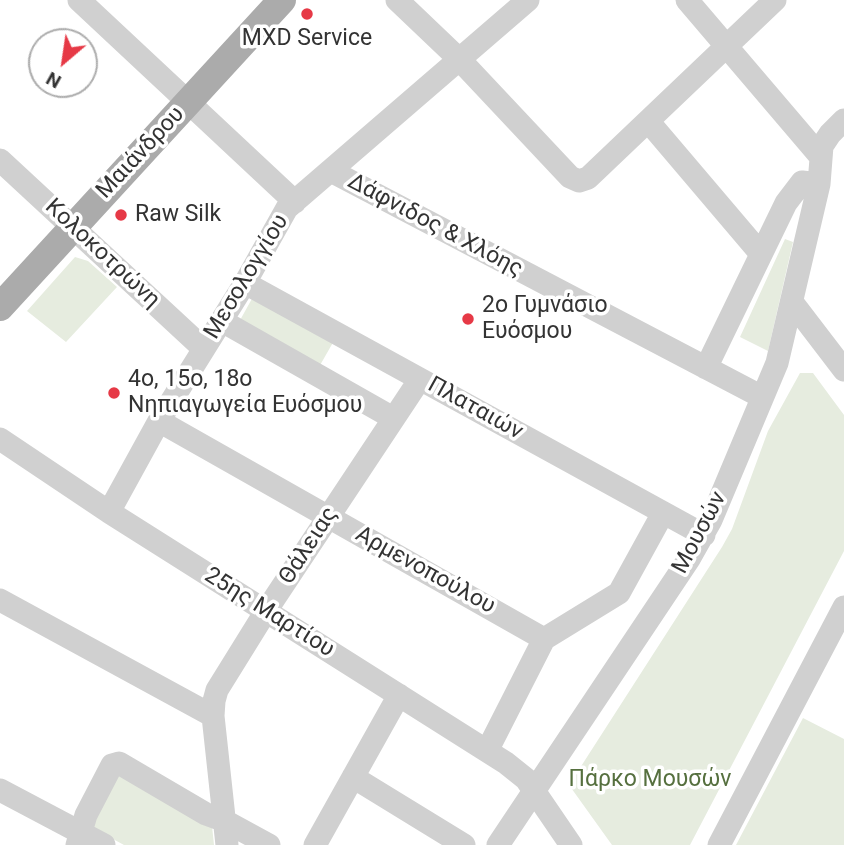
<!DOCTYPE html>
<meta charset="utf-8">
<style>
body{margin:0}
#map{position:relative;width:844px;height:845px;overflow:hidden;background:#fff;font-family:Roboto,sans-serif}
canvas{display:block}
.north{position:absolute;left:28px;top:28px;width:70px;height:70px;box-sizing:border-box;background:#fff;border:2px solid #adadad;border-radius:50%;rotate:209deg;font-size:19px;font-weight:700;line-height:28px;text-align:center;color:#333}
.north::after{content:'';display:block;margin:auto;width:24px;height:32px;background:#e63946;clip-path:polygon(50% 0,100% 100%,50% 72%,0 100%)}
</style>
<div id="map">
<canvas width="844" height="845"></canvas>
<div class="north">N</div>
</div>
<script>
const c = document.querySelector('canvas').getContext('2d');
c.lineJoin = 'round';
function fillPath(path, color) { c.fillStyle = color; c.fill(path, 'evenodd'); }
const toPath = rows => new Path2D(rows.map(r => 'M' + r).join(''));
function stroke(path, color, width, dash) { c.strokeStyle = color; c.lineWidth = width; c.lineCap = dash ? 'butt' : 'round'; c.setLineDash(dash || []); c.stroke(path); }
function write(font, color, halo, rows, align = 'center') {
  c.font = font + ' Roboto,sans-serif'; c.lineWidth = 7; c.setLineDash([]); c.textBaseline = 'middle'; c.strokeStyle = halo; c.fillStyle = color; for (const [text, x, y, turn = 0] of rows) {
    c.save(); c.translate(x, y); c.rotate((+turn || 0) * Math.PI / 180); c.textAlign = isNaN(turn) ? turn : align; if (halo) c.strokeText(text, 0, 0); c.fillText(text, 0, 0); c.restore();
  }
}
fillPath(toPath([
 [785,239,793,242,768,351,740,337],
 [75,257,88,261,117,287,66,342,27,311],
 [254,295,335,339,319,367,239,322],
 [800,373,813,373,844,415,844,551,690,845,612,845,569,785,722,547,732,529,768,431],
 [803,718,844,739,844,845,736,845],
 [119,773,212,826,214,845,124,845,89,826]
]), '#e6ecdf');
stroke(toPath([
 [79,0,295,202],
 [397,0,460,60,570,177,579,181,588,178,775,0],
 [687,0,820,156],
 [648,121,761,254],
 [0,160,204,349],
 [331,171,762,397],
 [245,283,704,535],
 [792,302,844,370],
 [222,321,393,418],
 [706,368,786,203,802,182,819,184],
 [159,421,544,639],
 [0,439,109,512,506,763,526,779,571,845],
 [109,512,159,421,245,283,287,208,528,0],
 [0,600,213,716],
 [487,751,544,639,619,593,663,513],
 [353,777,464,845],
 [0,790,104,845],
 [77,845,86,815,112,765,119,763,206,814,225,821,269,845],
 [227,845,213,716,214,701,217,690,266,611,420,379],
 [315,845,399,695],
 [498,845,689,559,711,520,777,363,819,184,822,146,830,134,844,120],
 [719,845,844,607]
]), '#d0d0d0', 23);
stroke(toPath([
 [0,307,282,0]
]), '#ababab', 28);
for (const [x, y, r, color] of [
 [307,14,7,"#e63946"],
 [121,215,7,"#e63946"],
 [468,319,7,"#e63946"],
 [114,393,7,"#e63946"]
]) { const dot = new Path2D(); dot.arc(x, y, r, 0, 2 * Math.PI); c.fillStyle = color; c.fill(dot); stroke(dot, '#fff', 2.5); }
write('23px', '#333', '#fff', [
 ["MXD Service",307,39,"center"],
 ["Raw Silk",135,215],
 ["2ο Γυμνάσιο",482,306],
 ["Ευόσμου",482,332],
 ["4ο, 15ο, 18ο",128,380],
 ["Νηπιαγωγεία Ευόσμου",128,406]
], 'left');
write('23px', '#333', '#fff', [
 ["Μαιάνδρου",141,153,-47],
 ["Δάφνιδος & Χλόης",435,226,28],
 ["Κολοκοτρώνη",102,254,43],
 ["Μεσολογγίου",247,277,-59],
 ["Πλαταιών",475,409,29],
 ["Μουσών",700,533,-62],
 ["Θάλειας",309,546,-57],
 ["Αρμενοπούλου",425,571,29],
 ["25ης Μαρτίου",269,613,32]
]);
write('23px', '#56703f', '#fff', [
 ["Πάρκο Μουσών",650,780]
]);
</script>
